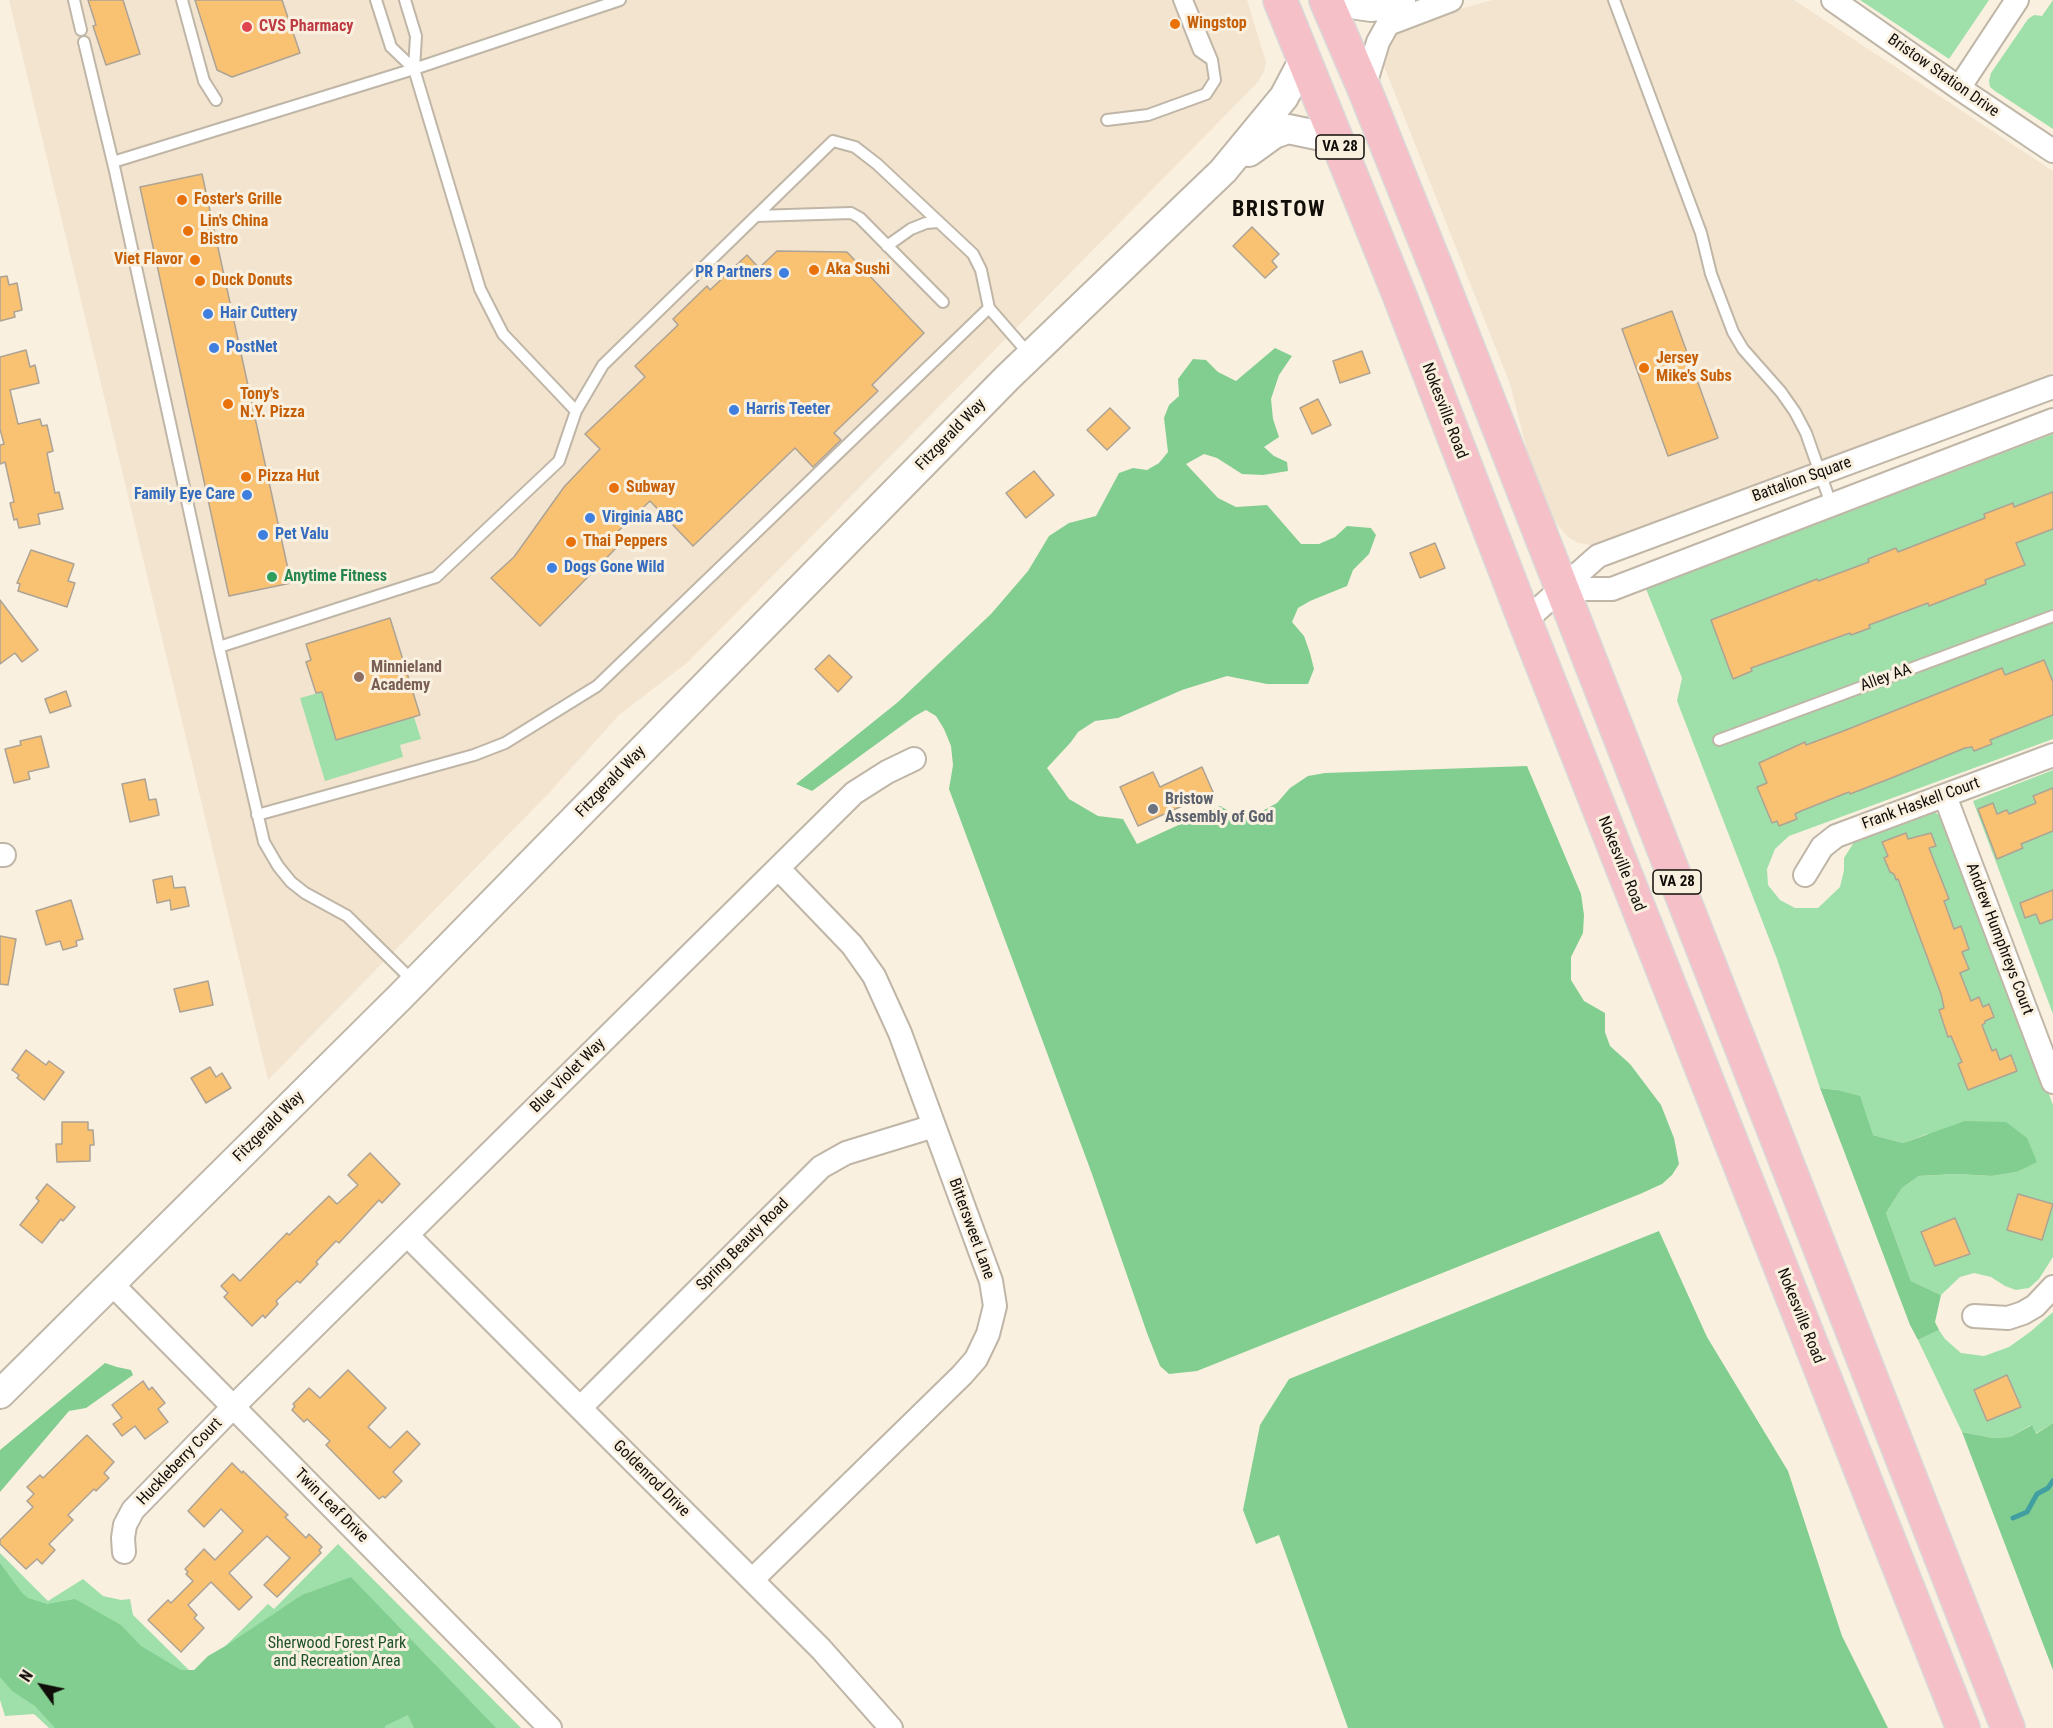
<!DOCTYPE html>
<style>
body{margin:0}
#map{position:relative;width:2053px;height:1728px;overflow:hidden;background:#faf0e0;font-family:"Roboto Condensed",sans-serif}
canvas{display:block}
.north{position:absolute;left:12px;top:1656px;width:60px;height:60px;-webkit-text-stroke:4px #faf0e0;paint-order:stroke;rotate:303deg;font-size:16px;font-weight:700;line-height:24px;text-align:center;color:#110e09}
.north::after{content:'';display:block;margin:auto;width:21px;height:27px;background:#110e09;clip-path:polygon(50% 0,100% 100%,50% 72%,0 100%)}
</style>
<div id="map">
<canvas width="2053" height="1728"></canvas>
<div class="north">N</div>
</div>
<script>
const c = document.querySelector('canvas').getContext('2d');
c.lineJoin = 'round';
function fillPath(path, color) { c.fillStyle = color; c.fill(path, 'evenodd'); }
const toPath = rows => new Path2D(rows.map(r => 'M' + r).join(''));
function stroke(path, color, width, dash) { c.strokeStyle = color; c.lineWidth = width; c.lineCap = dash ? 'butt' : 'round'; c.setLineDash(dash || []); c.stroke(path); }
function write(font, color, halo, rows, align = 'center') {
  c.font = font + ' "Roboto Condensed",sans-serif'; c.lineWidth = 6; c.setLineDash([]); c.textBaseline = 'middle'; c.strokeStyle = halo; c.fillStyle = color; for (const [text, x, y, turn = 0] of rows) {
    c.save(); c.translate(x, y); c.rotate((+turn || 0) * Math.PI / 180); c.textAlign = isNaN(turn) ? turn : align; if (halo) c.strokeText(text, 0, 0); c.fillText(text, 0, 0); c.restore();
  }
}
fillPath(toPath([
 [9,0,1247,0,1266,62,1264,72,1257,83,688,662,619,715,549,793,268,1080],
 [1492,0,1794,0,2053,171,2053,373,1625,533,1606,542,1590,545,1579,543,1569,538,1552,519,1530,462,1510,384,1382,61,1381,52,1399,26]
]), '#f3e4cf');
fillPath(toPath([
 [1860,0,1989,0,1949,59],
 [2053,0,2053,129,1995,91,1990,87,1989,81,1991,73,2028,19,2034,15,2042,16],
 [2053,434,2053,739,1789,836,1775,849,1767,869,1768,885,1780,900,1795,908,1818,908,1840,887,1844,870,1844,858,1854,842,1930,810,1945,818,2053,1105,2053,1257,2039,1279,2029,1288,2016,1290,2005,1286,1991,1277,1974,1273,1960,1277,1941,1295,1911,1281,1886,1213,1902,1188,1919,1176,1956,1174,1992,1176,2017,1172,2037,1161,1927,1134,1903,1143,1873,1135,1837,1090,1820,1088,1777,959,1677,701,1682,678,1646,589],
 [322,692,336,740,414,717,421,739,400,745,403,757,325,781,300,698],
 [2053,770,2053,1014,1973,801],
 [2053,1312,2053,1423,2035,1434,2031,1425,2010,1437,1993,1438,1962,1432,1918,1340,1939,1330,1945,1339,1961,1353,1984,1356,2009,1347,2030,1332],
 [338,1544,521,1728,49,1728,34,1714,5,1716,0,1700,0,1553,48,1601,83,1579,103,1596,121,1600,130,1599,133,1615,195,1676,268,1604,274,1609]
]), '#9fe0aa');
fillPath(toPath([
 [1275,348,1292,356,1279,375,1271,399,1273,419,1279,437,1264,447,1274,456,1287,462,1288,471,1263,475,1242,474,1217,458,1204,454,1186,464,1218,498,1236,507,1267,505,1301,544,1319,544,1335,537,1347,526,1371,528,1376,535,1369,554,1353,570,1347,586,1310,601,1298,608,1292,622,1304,636,1310,653,1314,669,1308,684,1267,684,1227,676,1182,690,1118,718,1095,721,1078,732,1071,742,1047,768,1069,799,1098,816,1123,819,1137,844,1220,806,1239,817,1255,815,1277,803,1290,788,1308,776,1325,773,1527,766,1581,894,1584,915,1583,933,1571,957,1571,980,1584,1001,1605,1013,1605,1032,1610,1046,1630,1064,1661,1105,1674,1138,1679,1164,1672,1175,1662,1184,1640,1194,1197,1371,1169,1374,1160,1366,1147,1333,1092,1174,949,789,953,765,951,746,944,729,936,716,926,710,915,716,812,791,796,784,898,702,991,614,1028,571,1049,536,1069,523,1096,516,1119,473,1133,468,1147,470,1159,463,1168,452,1164,418,1169,405,1179,396,1178,379,1193,359,1206,360,1218,372,1236,381],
 [1820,1088,1837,1090,1860,1096,1873,1135,1903,1143,1965,1121,2006,1122,2027,1138,2037,1162,2017,1172,1992,1176,1956,1174,1919,1176,1902,1188,1886,1213,1911,1281,1941,1295,1935,1322,1939,1330,1918,1340,1910,1325],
 [1659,1231,1707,1337,1788,1471,1842,1636,1888,1728,1348,1728,1279,1535,1256,1544,1243,1510,1260,1425,1289,1379],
 [105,1363,117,1367,131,1370,133,1375,86,1408,69,1411,0,1492,0,1450],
 [2053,1423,2053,1670,1962,1432,1993,1438,2010,1437,2032,1425,2036,1434],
 [0,1563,22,1593,28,1598,47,1604,75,1599,121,1625,141,1646,181,1670,194,1670,208,1656,227,1645,302,1595,351,1577,496,1728,414,1728,408,1715,385,1726,385,1728,55,1728,35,1706,12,1691,0,1677]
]), '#82ce90');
stroke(toPath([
 [2013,1518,2027,1512,2037,1494,2048,1488,2053,1481]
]), '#419fa1', 5);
const building = toPath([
 [88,0,123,0,140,54,106,65,93,26,96,25,88,0],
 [195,0,282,0,300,53,232,77,217,70,195,0],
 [202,174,291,583,229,596,140,187,202,174],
 [1252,227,1279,254,1272,261,1277,267,1265,278,1233,246,1252,227],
 [777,251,847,252,924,333,872,385,878,391,834,433,841,440,813,467,795,448,693,546,650,501,614,535,622,542,540,626,491,578,514,557,564,487,600,449,585,434,645,377,635,366,678,325,673,319,707,286,710,290,747,255,759,268,777,251],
 [7,276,9,285,17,283,22,310,14,312,15,317,0,321,0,277,7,276],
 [1672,311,1718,438,1668,456,1622,329,1672,311],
 [26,350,30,367,35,365,39,383,10,390,18,424,40,419,42,426,47,425,53,451,47,453,55,493,59,492,63,509,38,514,40,524,19,528,17,519,14,520,10,503,14,502,5,462,0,464,0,445,4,444,0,429,0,357,26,350],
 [1362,351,1370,373,1340,383,1333,361,1362,351],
 [1318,399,1331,425,1312,434,1300,408,1318,399],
 [1110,408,1130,428,1107,450,1087,430,1110,408],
 [1034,471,1054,495,1026,518,1006,493,1034,471],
 [2053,492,2053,529,2016,543,2025,565,1985,580,1986,584,1929,606,1928,603,1869,625,1870,628,1851,635,1850,633,1751,668,1752,671,1733,679,1711,620,1817,579,1818,581,1869,562,1868,559,1896,548,1898,552,1985,518,1984,514,2013,503,2014,507,2053,492],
 [1435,543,1445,568,1420,578,1410,553,1435,543],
 [31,550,74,564,68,581,75,583,67,607,18,591,20,584,17,583,31,550],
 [0,600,38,650,22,662,15,653,0,664,0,600],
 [390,618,420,715,336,740,322,692,316,693,306,662,311,660,306,644,390,618],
 [829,655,852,677,838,692,815,669,829,655],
 [2044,660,2053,682,2053,715,1990,740,1992,744,1974,751,1972,747,1965,748,1889,779,1850,794,1849,792,1801,811,1795,814,1797,819,1779,826,1777,821,1772,823,1757,787,1767,783,1759,763,1805,742,1806,745,1846,730,2002,668,2005,675,2044,660],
 [66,691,71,706,50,713,45,699,66,691],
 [41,736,49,767,28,772,30,779,14,783,5,749,21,745,20,741,41,736],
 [1202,767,1213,792,1138,826,1120,787,1153,772,1160,787,1202,767],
 [145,779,149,800,156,799,159,815,130,822,122,784,145,779],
 [2053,788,2053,831,2021,844,2023,848,1997,859,1978,809,1993,803,1997,814,2007,810,2009,814,2036,803,2033,796,2053,788],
 [1906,833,1908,839,1931,833,1936,846,1929,848,1949,899,1944,901,1954,929,1961,926,1969,949,1962,952,1969,969,1960,973,1971,1001,1979,997,1983,1007,1989,1004,1994,1017,1985,1021,1985,1023,1982,1025,1992,1051,1996,1049,2000,1060,2011,1055,2017,1071,1968,1090,1958,1064,1962,1062,1951,1036,1948,1037,1939,1010,1944,1008,1941,994,1898,879,1896,880,1894,874,1890,872,1884,858,1888,856,1882,842,1906,833],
 [172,876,174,888,185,887,189,906,171,910,170,900,157,903,153,880,172,876],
 [2053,890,2053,919,2040,924,2036,914,2025,918,2020,903,2053,890],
 [71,900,83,939,76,941,77,946,63,950,60,941,46,945,36,911,71,900],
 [0,936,16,939,8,985,0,984,0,936],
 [208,981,213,1005,180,1012,174,989,208,981],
 [26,1050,46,1065,49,1061,64,1072,44,1100,17,1078,19,1075,12,1070,26,1050],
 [210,1067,216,1077,222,1073,231,1088,206,1103,191,1078,210,1067],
 [62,1122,88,1122,88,1130,93,1130,94,1145,90,1145,90,1161,57,1162,56,1144,62,1144,62,1122],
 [370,1153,400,1184,382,1203,379,1200,339,1243,336,1241,316,1262,318,1264,300,1283,297,1281,276,1301,278,1304,265,1318,263,1315,252,1326,224,1297,228,1293,221,1286,233,1274,240,1281,287,1233,289,1235,329,1196,337,1204,358,1185,348,1175,370,1153],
 [47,1184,75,1207,63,1221,61,1219,42,1243,20,1225,39,1201,36,1198,47,1184],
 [2018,1194,2053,1204,2042,1240,2007,1230,2018,1194],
 [1955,1218,1970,1254,1935,1266,1921,1232,1955,1218],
 [348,1370,386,1408,368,1427,390,1448,407,1431,420,1444,393,1472,402,1481,385,1498,383,1496,379,1499,326,1445,330,1441,307,1419,304,1422,292,1410,295,1406,293,1404,309,1388,320,1398,348,1370],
 [2007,1375,2021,1407,1987,1421,1974,1390,2007,1375],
 [143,1381,149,1390,152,1387,165,1403,158,1409,168,1422,145,1439,135,1426,122,1436,113,1424,122,1418,112,1405,143,1381],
 [87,1435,114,1462,104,1473,109,1478,96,1491,94,1489,68,1515,73,1520,49,1544,55,1550,42,1564,37,1559,26,1569,0,1544,0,1540,33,1507,27,1501,34,1494,27,1487,40,1475,43,1478,87,1435],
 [232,1463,242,1473,243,1471,288,1515,285,1517,306,1538,309,1534,322,1547,319,1550,321,1553,277,1597,264,1585,290,1558,267,1536,229,1573,252,1597,239,1610,211,1582,188,1605,197,1615,194,1618,204,1628,181,1652,148,1620,168,1600,171,1603,193,1581,186,1574,188,1572,185,1569,204,1549,215,1560,243,1531,221,1509,204,1527,188,1511,232,1463]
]);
fillPath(building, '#f9c172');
stroke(building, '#ada395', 1.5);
const service = toPath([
 [74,0,81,30],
 [182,0,204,81,216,100],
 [376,0,391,47,414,69],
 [1179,0,1199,51,1212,60],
 [1614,0,1701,233,1711,274,1733,332,1743,349,1781,392,1795,412,1806,433,1831,504],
 [84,42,115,171,219,647,264,842,278,866,291,882,305,893,347,916,414,982],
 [1107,120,1148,115,1206,94,1215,80,1212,60,1187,0],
 [113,162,414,69,620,0],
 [756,216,851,213,860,218,943,302],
 [887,246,911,229,926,223,939,222],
 [576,411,603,365,833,141,855,147,877,164,973,254,981,270,989,308,1029,354],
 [219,647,436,577,559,461,576,411,503,334,480,289,414,69,416,36,405,0],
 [1719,740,2053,616],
 [257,815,474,755,505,743,597,686,989,308]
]);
const minor = toPath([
 [1333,0,1357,8,1371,10,1385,8,1404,0],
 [1833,0,1959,88,2053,151],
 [1364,88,1378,42,1388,24,1451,0],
 [1959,88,2017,0],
 [1562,589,1612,589,2053,420],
 [1525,621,1598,556,2053,387],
 [1945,796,2053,1082],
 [0,855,4,855],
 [1805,875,1822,847,1836,836,2053,755],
 [407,1235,821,1649,891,1728],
 [111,1283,550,1728],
 [1974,1316,2008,1318,2023,1313,2035,1306,2053,1287],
 [580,1408,821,1167,846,1153,934,1126],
 [124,1552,123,1538,125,1525,133,1510,233,1407,854,793,887,772,914,759],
 [752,1580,962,1375,976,1359,988,1334,995,1306,991,1281,900,1033,874,976,852,945,778,868]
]);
const tertiary = toPath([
 [1249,152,1274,134,1288,129,1336,139],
 [0,1394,400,997,1007,378,1223,171,1284,97,1304,59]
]);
const trunk = toPath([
 [1280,0,1399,294,1525,621,1963,1728],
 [1326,0,1364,88,1440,277,2008,1728]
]);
stroke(service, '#bfb6a7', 14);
stroke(minor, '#bfb6a7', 26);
stroke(tertiary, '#bfb6a7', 32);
stroke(trunk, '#d9d8d8', 36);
stroke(service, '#fff', 10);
stroke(minor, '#fff', 22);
stroke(tertiary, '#fff', 28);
stroke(trunk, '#f6c0c8', 33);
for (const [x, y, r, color] of [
 [1175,24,6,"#e8710a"],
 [247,27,6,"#e0444e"],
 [182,200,6,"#e8710a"],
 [188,231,6,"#e8710a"],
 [195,260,6,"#e8710a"],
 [814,270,6,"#e8710a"],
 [784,273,6,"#3f7fe0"],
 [200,281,6,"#e8710a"],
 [208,314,6,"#3f7fe0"],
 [214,348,6,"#3f7fe0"],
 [1644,368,6,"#e8710a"],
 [228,404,6,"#e8710a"],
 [734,410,6,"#3f7fe0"],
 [246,477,6,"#e8710a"],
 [614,488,6,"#e8710a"],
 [247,495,6,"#3f7fe0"],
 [590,518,6,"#3f7fe0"],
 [263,535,6,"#3f7fe0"],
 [571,542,6,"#e8710a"],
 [552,568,6,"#3f7fe0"],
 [272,577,6,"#2e9e5b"],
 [359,677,6,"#8d6e63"],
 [1153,809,6,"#6b7280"]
]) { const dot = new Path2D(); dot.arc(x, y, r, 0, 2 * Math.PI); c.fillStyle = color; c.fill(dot); stroke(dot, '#faf0e0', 2); }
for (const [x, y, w] of [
 [1340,147,48],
 [1677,882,48]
]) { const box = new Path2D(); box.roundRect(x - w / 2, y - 12, w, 24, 4.5); c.fillStyle = '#faf0e0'; c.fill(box); stroke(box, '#110e09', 1.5); }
write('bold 15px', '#110e09', null, [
 ["VA 28",1340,147],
 ["VA 28",1677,882]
]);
write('bold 16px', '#c56008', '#faf0e0', [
 ["Wingstop",1187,24],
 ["Foster's Grille",194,200],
 ["Lin's China",200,222],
 ["Bistro",200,240],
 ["Viet Flavor",183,260,"right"],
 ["Aka Sushi",826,270],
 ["Duck Donuts",212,281],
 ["Jersey",1656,359],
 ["Mike's Subs",1656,377],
 ["Tony's",240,395],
 ["N.Y. Pizza",240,413],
 ["Pizza Hut",258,477],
 ["Subway",626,488],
 ["Thai Peppers",583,542]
], 'left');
write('bold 16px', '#be3a42', '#faf0e0', [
 ["CVS Pharmacy",259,27]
], 'left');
write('16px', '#110e09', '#faf0e0', [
 ["Bristow Station Drive",1943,76,35],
 ["Nokesville Road",1444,411,69],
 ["Fitzgerald Way",951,435,-46],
 ["Battalion Square",1802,480,-20],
 ["Alley AA",1886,678,-20],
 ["Fitzgerald Way",611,782,-46],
 ["Frank Haskell Court",1921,804,-20],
 ["Nokesville Road",1621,864,68],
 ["Andrew Humphreys Court",1999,939,69],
 ["Blue Violet Way",568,1076,-45],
 ["Fitzgerald Way",269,1127,-45],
 ["Bittersweet Lane",971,1229,70],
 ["Spring Beauty Road",743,1245,-45],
 ["Nokesville Road",1800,1316,68],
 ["Huckleberry Court",180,1462,-46],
 ["Goldenrod Drive",651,1479,45],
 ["Twin Leaf Drive",331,1506,45]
]);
write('bold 16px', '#366cbe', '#faf0e0', [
 ["PR Partners",772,273,"right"],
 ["Hair Cuttery",220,314],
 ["PostNet",226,348],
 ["Harris Teeter",746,410],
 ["Family Eye Care",235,495,"right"],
 ["Virginia ABC",602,518],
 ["Pet Valu",275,535],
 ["Dogs Gone Wild",564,568]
], 'left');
write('bold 16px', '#27864d', '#faf0e0', [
 ["Anytime Fitness",284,577]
], 'left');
write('bold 16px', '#785e54', '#faf0e0', [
 ["Minnieland",371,668],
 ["Academy",371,686]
], 'left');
write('bold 16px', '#5b616d', '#faf0e0', [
 ["Bristow",1165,800],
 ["Assembly of God",1165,818]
], 'left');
write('16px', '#1e532b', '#faf0e0', [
 ["Sherwood Forest Park",337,1644],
 ["and Recreation Area",337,1662]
]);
c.letterSpacing = '1.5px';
write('bold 22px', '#110e09', '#faf0e0', [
 ["BRISTOW",1279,210]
]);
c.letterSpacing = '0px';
</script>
